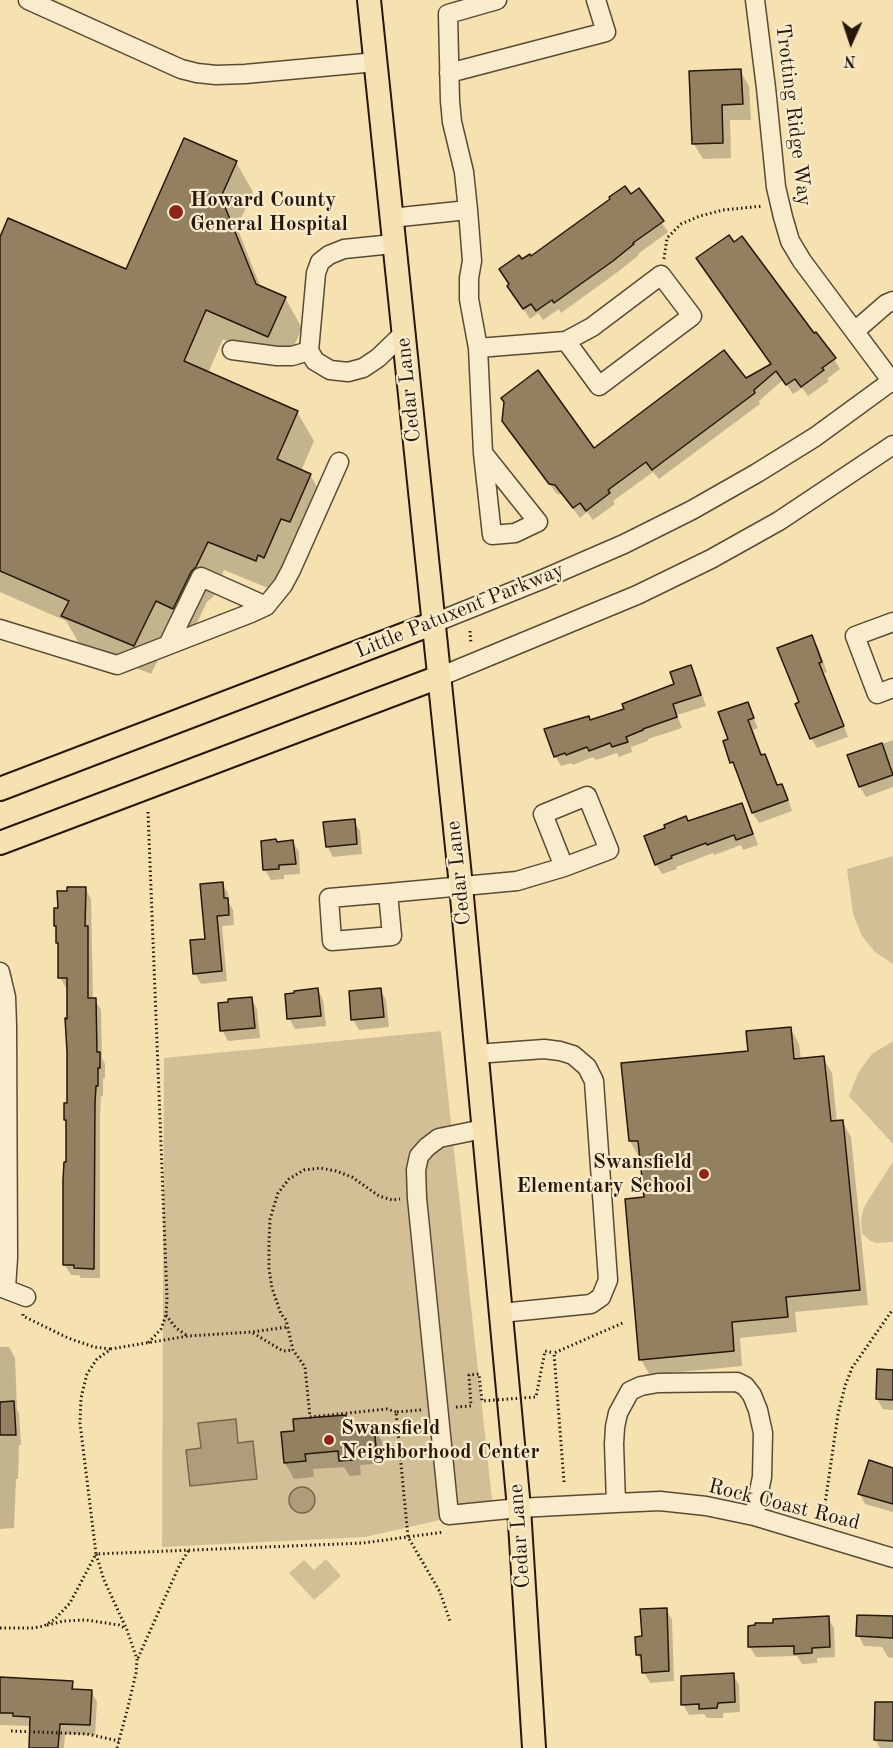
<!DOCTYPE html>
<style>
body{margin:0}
#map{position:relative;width:893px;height:1748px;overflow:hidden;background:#f6e1b1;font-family:"Old Standard TT",serif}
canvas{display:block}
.north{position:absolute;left:821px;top:12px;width:60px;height:60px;-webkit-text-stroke:4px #f9eccc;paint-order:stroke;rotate:183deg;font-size:16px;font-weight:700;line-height:24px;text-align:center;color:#26170a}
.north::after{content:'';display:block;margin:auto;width:21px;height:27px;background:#26170a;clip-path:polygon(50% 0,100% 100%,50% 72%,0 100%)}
</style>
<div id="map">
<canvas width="893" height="1748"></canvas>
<div class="north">N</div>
</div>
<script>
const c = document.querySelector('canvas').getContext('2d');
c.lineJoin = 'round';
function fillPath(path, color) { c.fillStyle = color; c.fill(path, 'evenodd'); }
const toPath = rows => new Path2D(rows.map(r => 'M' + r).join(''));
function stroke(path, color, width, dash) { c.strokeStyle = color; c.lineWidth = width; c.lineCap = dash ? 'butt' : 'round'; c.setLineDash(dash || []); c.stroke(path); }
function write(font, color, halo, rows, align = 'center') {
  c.font = font + ' "Old Standard TT",serif'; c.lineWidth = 4.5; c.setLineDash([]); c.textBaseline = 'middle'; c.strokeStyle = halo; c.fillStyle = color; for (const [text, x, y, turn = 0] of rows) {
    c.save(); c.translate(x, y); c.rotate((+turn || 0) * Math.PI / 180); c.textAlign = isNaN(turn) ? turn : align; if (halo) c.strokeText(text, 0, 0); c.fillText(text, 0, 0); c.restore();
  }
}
fillPath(toPath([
 [893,856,893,964,875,952,862,936,853,914,847,869],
 [441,1031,493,1508,365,1537,162,1547,164,1058],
 [893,1041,893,1144,849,1096,858,1073,872,1054],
 [893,1162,893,1242,875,1243,869,1240,862,1233,861,1221,863,1210,867,1202],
 [326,1559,341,1576,314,1600,289,1573,304,1560,314,1570]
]), '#d3bf95');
const water = toPath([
 [236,1419,238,1443,253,1441,257,1479,190,1486,186,1450,201,1448,198,1423,236,1419],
 '289 1500a13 13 0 1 1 26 0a13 13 0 1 1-26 0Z'
]);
fillPath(water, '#af9c78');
stroke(water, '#78674c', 1.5);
fillPath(toPath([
 [740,71,749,86,751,120,730,120,731,158,703,159,694,144],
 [236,162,253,192,237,227,261,288,285,298,302,328,285,366,223,339,208,373,297,412,314,441,301,471,310,475,327,504,273,590,224,570,213,597,207,602,190,637,173,630,151,674,80,645,66,621,0,592,0,241,127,271],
 [639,190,668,232,638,254,639,255,619,271,561,313,559,309,543,320,538,313,530,319,509,287,522,261,531,258],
 [813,335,834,359,840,369,827,379,829,381,808,396,802,388,793,394,783,380,759,401,760,404,659,479,653,472,613,501,615,504,593,520,587,512,580,518,563,495,557,494,509,432,503,421,594,451,745,380,772,365],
 [812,637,818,647,827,672,824,673,848,737,817,748,811,738,801,703],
 [690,667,696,677,706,706,677,715,682,728,648,739,648,741,631,747,632,752,619,757,617,753,596,760,593,757,573,765,572,763,561,766,555,756,590,722,626,710,676,685],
 [747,703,758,728,753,730,763,757,764,756,770,766,778,787,781,786,787,796,792,811,759,823,753,813,738,772,732,762,730,740],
 [893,740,893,787,866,797,860,787,849,756],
 [741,805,747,815,758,845,743,850,741,845,714,855,713,853,676,867,677,869,662,874,656,864],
 [354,821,360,831,362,854,333,857,327,846],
 [262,842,293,842,299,852,300,874,284,875,284,879,271,880,265,870],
 [222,883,228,893,229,903,233,910,234,925,222,926,227,981,201,984,195,973,206,940],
 [85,888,91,899,93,1000,95,1000,101,1010,102,1058,105,1064,105,1078,103,1078,103,1096,101,1096,100,1114,100,1278,81,1278,79,1275,71,1275,65,1265,69,988,66,988,60,977,59,946,57,942,59,909],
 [318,990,323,1000,326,1026,295,1029,289,1018],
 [380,990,386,1000,389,1027,359,1030,353,1019],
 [251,998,257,1009,260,1038,228,1041,222,1030],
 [790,1028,799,1044,801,1060,823,1058,832,1073,837,1122,842,1121,851,1137,868,1305,795,1312,797,1332,740,1338,742,1366,650,1375,641,1360,645,1198,641,1156,639,1157,630,1141,750,1052],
 [0,1347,9,1347,15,1358,17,1409,19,1413,21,1445,19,1445,18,1479,16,1479,14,1528,0,1529],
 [878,1371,893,1371,893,1410,883,1409,877,1399],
 [345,1417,351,1427,373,1425,382,1441,384,1463,360,1465,361,1475,350,1476,344,1467,313,1469,314,1477,294,1479,285,1463,296,1432],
 [893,1469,893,1512,865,1504,859,1493],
 [666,1609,672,1620,674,1681,650,1683,644,1672,643,1665,638,1655,637,1638,644,1638],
 [828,1618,834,1628,835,1657,817,1658,817,1663,802,1664,797,1656,756,1657,750,1647],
 [893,1618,893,1658,888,1657,882,1647,864,1646,858,1635],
 [733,1675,739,1685,740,1712,723,1713,723,1718,707,1718,704,1714,689,1715,683,1704],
 [0,1679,72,1683,76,1691,91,1691,97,1702,95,1735,65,1734,64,1748,30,1748,31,1726,0,1725],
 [893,1704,893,1748,880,1748,875,1740]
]), '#0003');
const building = toPath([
 [741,69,743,104,722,105,723,143,692,144,689,71,741,69],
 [184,138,237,161,221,197,256,284,286,297,268,337,206,310,184,361,298,411,277,459,311,474,290,522,281,519,264,558,258,555,256,561,208,542,196,567,191,572,173,609,156,601,134,646,61,616,69,601,0,571,0,237,8,218,126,269,184,138],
 [625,186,631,194,639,188,664,221,633,243,634,244,613,261,554,303,552,300,536,311,531,304,523,309,507,286,509,284,499,269,519,255,522,259,530,254,531,256,610,199,609,197,625,186],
 [729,235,734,242,742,236,814,333,816,332,836,358,822,368,824,370,801,387,795,379,786,385,776,371,754,390,755,393,652,470,646,462,608,490,610,493,586,511,580,503,573,508,555,485,549,484,502,421,504,402,501,398,538,370,594,448,724,350,746,378,771,364,696,258,729,235],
 [812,635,822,662,819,663,844,726,810,739,795,704,799,702,777,648,812,635],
 [691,665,701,695,673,704,677,717,643,729,643,730,626,737,628,742,612,747,610,743,589,751,587,747,566,755,565,753,554,757,544,729,589,716,590,720,624,709,622,704,674,684,670,672,691,665],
 [748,702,754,718,748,720,761,755,765,754,777,785,782,784,788,800,752,813,733,762,730,763,723,741,728,739,718,712,748,702],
 [882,743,893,775,859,787,847,755,882,743],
 [742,803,753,834,736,840,734,835,707,845,706,843,671,856,672,858,655,865,644,836,665,828,664,825,686,816,688,821,742,803],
 [355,819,357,844,326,847,323,822,355,819],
 [276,839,277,842,293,840,296,864,279,865,279,869,263,870,261,841,276,839],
 [223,882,224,898,228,898,229,915,217,916,222,971,193,974,190,940,205,939,200,884,223,882],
 [67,887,86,887,85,926,88,926,88,998,96,998,97,1052,100,1052,100,1068,98,1068,98,1086,96,1086,95,1103,94,1269,74,1268,74,1265,63,1265,63,1180,64,1162,66,1162,66,1120,64,1120,64,1103,67,1103,67,1052,65,1018,67,1019,67,978,58,978,58,943,56,943,56,926,54,926,54,908,58,908,57,891,67,891,67,887],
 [318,988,321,1016,287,1019,285,994,294,993,294,991,318,988],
 [381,988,384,1017,351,1020,349,991,381,988],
 [252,997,255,1028,220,1031,218,1003,228,1002,228,999,252,997],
 [791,1027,794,1059,824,1056,831,1121,843,1120,860,1290,786,1297,788,1317,732,1322,734,1351,639,1360,625,1199,644,1197,638,1141,629,1141,621,1063,748,1051,746,1031,791,1027],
 [877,1369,893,1370,893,1400,876,1399,877,1369],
 [14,1401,16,1435,0,1435,0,1402,14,1401],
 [346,1415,347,1425,374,1423,376,1448,352,1450,353,1460,339,1461,338,1451,305,1454,306,1461,284,1463,281,1432,294,1431,293,1419,346,1415],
 [869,1460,893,1468,893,1504,858,1494,869,1460],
 [667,1608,669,1671,642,1673,641,1655,636,1655,635,1637,642,1636,640,1609,667,1608],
 [857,1615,893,1616,893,1638,856,1636,857,1615],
 [829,1616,830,1647,812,1648,812,1653,794,1654,794,1646,748,1647,748,1626,755,1625,755,1623,773,1623,773,1619,829,1616],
 [734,1673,735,1702,718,1703,717,1708,699,1709,699,1704,681,1705,681,1676,734,1673],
 [0,1677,73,1681,72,1689,92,1690,90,1725,60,1724,58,1748,29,1748,30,1717,13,1716,13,1713,0,1713,0,1677],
 [875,1702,893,1702,893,1741,874,1740,875,1702]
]);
fillPath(building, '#928061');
stroke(building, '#26170a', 1.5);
const minor = toPath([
 [28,0,181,69,197,73,216,75,245,74,376,62],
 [755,0,766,88,776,187,783,217,790,241,802,261,893,383],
 [449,73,606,32,596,0],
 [391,218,468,210],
 [393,244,344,249,329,255,320,262,316,273,309,351,315,361,330,370,348,372,363,368,378,358,403,334],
 [855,331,886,304,893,301],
 [478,348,566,341,592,327,661,275,692,316,599,386,566,341],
 [232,350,277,356,292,356,309,351],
 [483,453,538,522,515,533,492,535,483,453,478,348,469,299,469,278,472,261,468,210,464,172,452,122,450,101,448,14,497,0],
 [893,622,855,636,877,694,893,688],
 [434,623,541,580,624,544,692,510,757,473,815,437,893,380],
 [0,629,117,665,251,613,266,606,283,585,291,570,339,462],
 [168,645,201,577,266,606],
 [439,677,637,595,711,559,779,521,893,445],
 [388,893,329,898,332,941,392,936,388,893,517,881,564,867,609,850,587,796,543,814,564,867],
 [0,972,6,997,7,1025,8,1258,6,1288],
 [476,1054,544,1049,560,1051,573,1055,587,1067,594,1081,608,1280,601,1297,591,1304,501,1313],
 [483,1129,439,1138,427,1147,419,1156,416,1170,417,1198,449,1515,519,1508,616,1503,660,1501,706,1506,754,1516,893,1558],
 [0,1287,26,1297],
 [616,1503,614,1444,615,1427,618,1413,630,1391,641,1386,658,1383,737,1382,745,1386,752,1395,758,1410,763,1433,762,1477,754,1516]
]);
const major = toPath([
 [369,0,461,886,519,1508,534,1748],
 [0,789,434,623],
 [0,843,439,677]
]);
stroke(minor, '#5a4a34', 21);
stroke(major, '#26170a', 26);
stroke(toPath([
 [664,259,667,238,681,224,700,216,723,210,763,206],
 [470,631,471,644],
 [148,812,167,1298,166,1315,161,1329,148,1343],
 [23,1314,23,1316,68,1338,94,1347,111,1349],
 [166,1315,176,1328,188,1336],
 [253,1333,283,1351,293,1350],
 [421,1410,396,1412,408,1537,440,1592,450,1621],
 [396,1412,387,1409,310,1417,305,1367,293,1350,286,1320,281,1314,272,1288,269,1269,269,1242,270,1219,278,1193,289,1179,304,1170,320,1168,336,1171,352,1177,379,1196,392,1200,400,1199],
 [564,1482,554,1353,625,1322],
 [823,1518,838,1414,845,1386,852,1368,893,1309],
 [47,1625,64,1621,86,1620,119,1625,126,1629],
 [0,1628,33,1628,44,1626,55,1619,70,1603,96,1554,80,1423,81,1398,87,1374,97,1359,111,1349,188,1336,252,1332,287,1327],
 [138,1658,180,1564,189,1550],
 [11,1731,87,1734,119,1741],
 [117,1748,128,1707,136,1673,137,1659,127,1630,104,1580,96,1554,363,1543,444,1532]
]), '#26170a', 3, [1.5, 3]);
stroke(minor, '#f9eccc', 18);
stroke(major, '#f6e1b1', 22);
stroke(toPath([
 [456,1407,471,1406,469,1375,479,1374,482,1401,536,1397,545,1351,554,1353]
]), '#26170a', 3, [1.5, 3]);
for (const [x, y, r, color] of [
 [176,212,8,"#8f2418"],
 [704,1174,6,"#8f2418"],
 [329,1440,6,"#8f2418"]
]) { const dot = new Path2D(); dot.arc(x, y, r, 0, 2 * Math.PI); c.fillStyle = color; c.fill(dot); stroke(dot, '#f9eccc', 2); }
write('21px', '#26170a', '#f9eccc', [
 ["Trotting Ridge Way",793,115,83],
 ["Cedar Lane",409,390,-96],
 ["Little Patuxent Parkway",460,611,-22],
 ["Cedar Lane",459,873,-96],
 ["Rock Coast Road",784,1505,14],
 ["Cedar Lane",520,1536,-94]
]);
write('bold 21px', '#26170a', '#f9eccc', [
 ["Howard County",190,200],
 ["General Hospital",190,224],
 ["Swansfield",692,1162,"right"],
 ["Elementary School",692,1186,"right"],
 ["Swansfield",341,1428],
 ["Neighborhood Center",341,1452]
], 'left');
</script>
